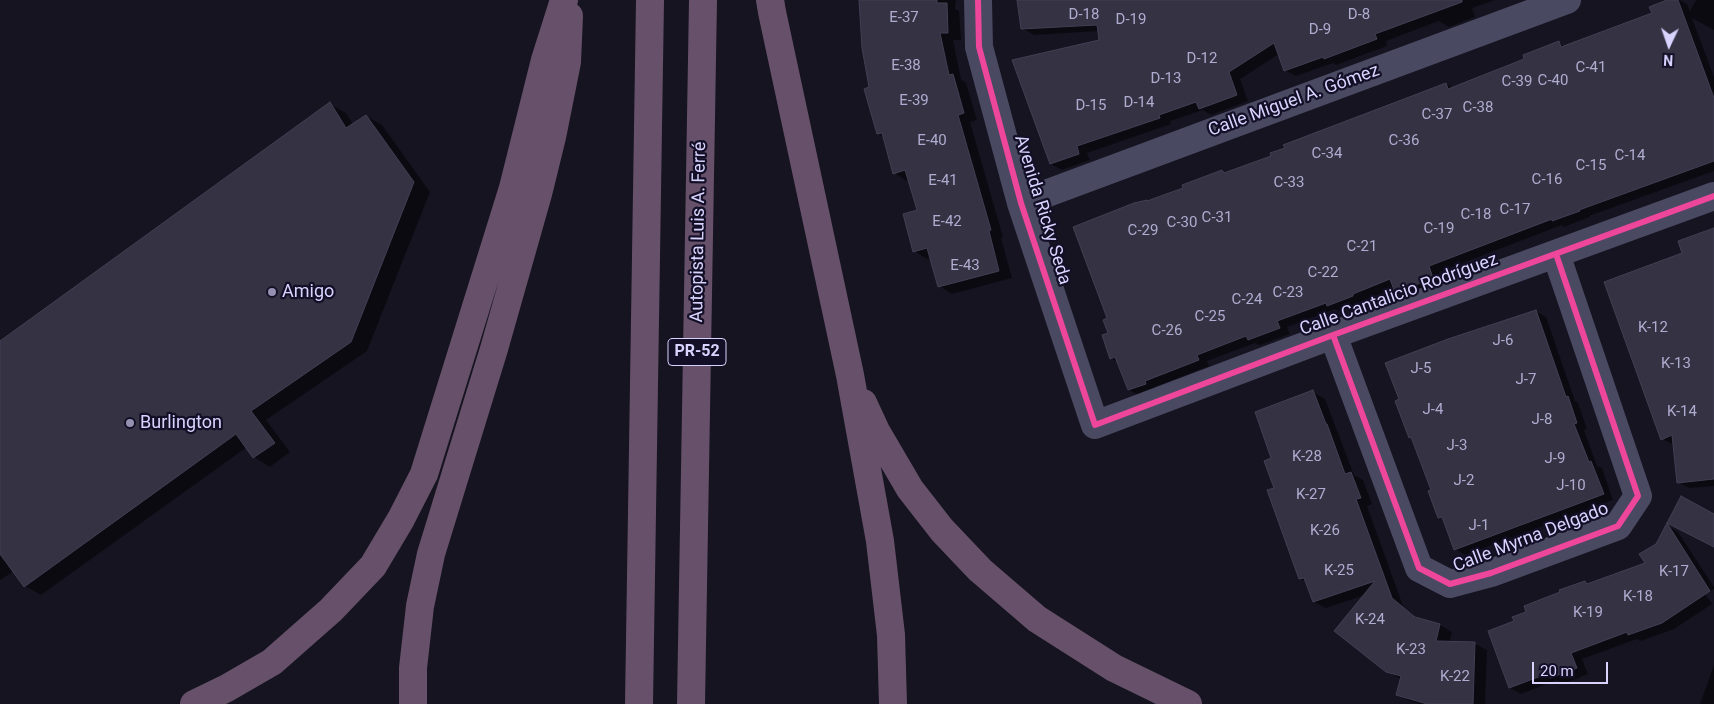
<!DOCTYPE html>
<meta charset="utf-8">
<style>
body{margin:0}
#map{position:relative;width:1714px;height:704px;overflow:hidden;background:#161421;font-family:Roboto,sans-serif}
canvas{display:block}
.north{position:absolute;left:1644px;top:20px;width:50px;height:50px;-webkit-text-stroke:4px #130f26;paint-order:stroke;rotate:183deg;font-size:14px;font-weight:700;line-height:20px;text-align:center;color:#d9d4ff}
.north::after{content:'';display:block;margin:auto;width:18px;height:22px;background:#d9d4ff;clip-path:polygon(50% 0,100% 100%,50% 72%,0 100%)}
.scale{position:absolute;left:1532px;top:662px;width:76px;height:22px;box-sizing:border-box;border:2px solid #d9d4ff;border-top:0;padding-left:6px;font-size:15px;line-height:18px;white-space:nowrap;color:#d9d4ff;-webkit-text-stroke:4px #130f26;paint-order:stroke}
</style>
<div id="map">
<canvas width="1714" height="704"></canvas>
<div class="north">N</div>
<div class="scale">20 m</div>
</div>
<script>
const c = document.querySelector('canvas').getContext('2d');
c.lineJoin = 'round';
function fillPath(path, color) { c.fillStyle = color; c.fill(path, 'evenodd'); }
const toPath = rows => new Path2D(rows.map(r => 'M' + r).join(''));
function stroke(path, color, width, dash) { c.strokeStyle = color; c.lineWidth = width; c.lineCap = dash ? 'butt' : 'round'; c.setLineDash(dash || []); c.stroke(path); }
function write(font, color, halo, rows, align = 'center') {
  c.font = font + ' Roboto,sans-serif'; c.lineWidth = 4.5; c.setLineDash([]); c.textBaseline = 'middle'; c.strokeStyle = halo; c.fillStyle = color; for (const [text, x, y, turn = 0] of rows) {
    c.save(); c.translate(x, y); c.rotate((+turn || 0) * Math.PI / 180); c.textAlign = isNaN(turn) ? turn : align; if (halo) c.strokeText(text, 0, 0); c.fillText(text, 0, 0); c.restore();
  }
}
fillPath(toPath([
 [860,0,956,0,955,9,959,11,961,40,953,40,961,79,966,83,977,120,970,122,1003,237,1001,238,1012,278,952,294,939,286,931,258,927,259,914,251,918,211,909,180,907,181,894,173,884,137,878,134,870,88],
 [1019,0,1495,0,1472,8,1475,17,1449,27,1439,21,1386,41,1387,46,1336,65,1333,63,1296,76,1285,70,1279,54,1240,79,1248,101,1211,115,1203,110,1170,121,1171,124,1087,153,1090,160,1062,170,1051,164,1100,41,1099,31,1034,35,1022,28],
 [1671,0,1680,0,1687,4,1690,11,1696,0,1714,0,1714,30,1692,18,1714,77,1714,171,1589,216,1590,217,1564,227,1562,225,1439,272,1443,284,1406,298,1396,292,1394,288,1339,311,1335,309,1287,327,1290,334,1260,345,1255,343,1207,361,1209,366,1155,387,1156,390,1140,396,1129,390,1119,363,1111,358,1110,334,1149,202,1222,172,1226,174,1272,157,1446,84,1454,88,1526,60,1559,43,1566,47,1654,14],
 [330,104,346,113,353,124,366,116,382,125,430,192,367,351,266,420,290,452,270,467,254,457,247,447,41,595,25,586,14,571,0,580,0,342],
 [1714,230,1714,486,1689,488,1678,482,1674,445,1662,439,1684,253],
 [1536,311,1546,317,1575,401,1578,403,1587,429,1584,430,1597,466,1602,468,1613,500,1465,555,1455,549,1444,520,1439,517,1433,491,1413,439,1410,437],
 [1313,392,1325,399,1354,475,1363,480,1372,504,1367,506,1403,606,1420,620,1440,625,1452,632,1449,643,1475,644,1487,650,1485,704,1419,704,1409,701,1397,694,1401,679,1386,671,1365,595,1326,608,1314,602,1307,582,1300,579,1276,488,1273,459],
 [1667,525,1678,532,1714,587,1714,589,1705,594,1712,604,1674,629,1641,641,1637,639,1582,659,1588,674,1563,684,1557,680,1521,694,1510,688,1515,622,1528,613,1585,582,1589,584,1647,563],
 [1714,665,1714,704,1700,704]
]), '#0007');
const building = toPath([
 [859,0,937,0,937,3,947,3,948,33,940,33,949,75,953,74,964,113,958,115,991,230,989,231,999,271,938,287,927,248,913,252,903,214,917,210,905,170,893,174,882,133,877,134,864,89,869,87,862,48,859,0],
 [1017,0,1462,0,1462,2,1375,34,1377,39,1324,59,1323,57,1284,71,1274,43,1229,72,1237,95,1199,109,1196,102,1159,115,1160,118,1077,146,1079,154,1050,164,1012,60,1099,40,1097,25,1021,29,1017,0],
 [1667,0,1678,0,1714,98,1714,161,1579,210,1580,211,1552,221,1552,219,1429,266,1433,278,1395,293,1390,279,1353,294,1353,296,1327,306,1326,303,1277,321,1280,328,1248,340,1246,336,1197,355,1199,360,1145,381,1146,384,1128,390,1115,357,1110,359,1102,335,1108,333,1103,320,1107,318,1073,227,1134,203,1147,200,1147,201,1183,188,1182,185,1222,170,1224,173,1271,156,1270,153,1285,148,1283,145,1446,83,1448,89,1524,59,1523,55,1559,41,1561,47,1652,13,1649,7,1667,0],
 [330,102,346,128,366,115,414,182,351,342,251,411,275,443,253,458,236,434,24,587,0,554,0,341,330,102],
 [1714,228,1714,479,1677,483,1672,435,1661,440,1604,282,1682,253,1678,241,1714,228],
 [1536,310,1566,397,1568,396,1577,423,1574,424,1589,462,1591,461,1604,494,1454,550,1442,517,1438,518,1428,491,1431,490,1411,437,1409,438,1395,401,1399,399,1385,363,1448,339,1536,310],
 [1313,390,1326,424,1327,424,1345,474,1351,472,1361,498,1356,499,1392,598,1415,617,1440,624,1436,641,1475,642,1473,704,1427,704,1396,695,1401,676,1386,672,1334,631,1375,581,1313,602,1304,578,1299,579,1267,490,1274,488,1264,461,1271,458,1255,412,1313,390],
 [1681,496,1714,514,1714,547,1667,523,1681,496],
 [1667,523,1710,591,1662,623,1628,635,1627,632,1571,653,1577,668,1550,678,1549,673,1509,688,1488,631,1514,621,1512,617,1526,612,1524,606,1560,592,1559,590,1585,581,1587,584,1645,563,1639,554,1656,544,1667,523]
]);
fillPath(building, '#343243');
stroke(building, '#433f54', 1);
stroke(toPath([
 [978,0,979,47,1021,203,1095,425,1333,335,1714,196],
 [1021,203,1567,0],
 [1333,335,1419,568,1450,584,1491,573,1618,526,1638,496,1556,254]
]), '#4a4962', 28);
stroke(toPath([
 [770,0,772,12,850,375,880,541,891,635,893,704],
 [863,403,876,431,910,489,942,530,980,570,1037,619,1114,668,1188,704],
 [194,704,227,688,272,662,331,610,373,566,401,519,424,474,513,188,545,60,564,0],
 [413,704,413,668,420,606,431,554,494,349,538,194,552,137,567,62,569,16],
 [639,704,650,0],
 [691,704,703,0]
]), '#67516a', 28);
stroke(toPath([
 [978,0,979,47,1021,203,1095,425,1333,335,1714,196],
 [1333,335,1419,568,1450,584,1491,573,1618,526,1638,496,1556,254]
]), '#ed469a', 6);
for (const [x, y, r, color] of [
 [272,292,5,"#9591b1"],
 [130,423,5,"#9591b1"]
]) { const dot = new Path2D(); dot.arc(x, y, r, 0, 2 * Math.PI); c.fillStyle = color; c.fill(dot); stroke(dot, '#130f26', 2); }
write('15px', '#b0acd0', null, [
 ["D-18",1084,15],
 ["D-8",1359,15],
 ["E-37",904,18],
 ["D-19",1131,20],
 ["D-9",1320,30],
 ["D-12",1202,59],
 ["E-38",906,66],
 ["C-41",1591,68],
 ["D-13",1166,79],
 ["C-40",1553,81],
 ["C-39",1517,82],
 ["E-39",914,101],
 ["D-14",1139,103],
 ["D-15",1091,106],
 ["C-38",1478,108],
 ["C-37",1437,115],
 ["E-40",932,141],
 ["C-36",1404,141],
 ["C-34",1327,154],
 ["C-14",1630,156],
 ["C-15",1591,166],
 ["C-16",1547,180],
 ["E-41",943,181],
 ["C-33",1289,183],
 ["C-17",1515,210],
 ["C-18",1476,215],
 ["C-31",1217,218],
 ["E-42",947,222],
 ["C-30",1182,223],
 ["C-19",1439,229],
 ["C-29",1143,231],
 ["C-21",1362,247],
 ["E-43",965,266],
 ["C-22",1323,273],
 ["C-23",1288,293],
 ["C-24",1247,300],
 ["C-25",1210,317],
 ["K-12",1653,328],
 ["C-26",1167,331],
 ["J-6",1503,341],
 ["K-13",1676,364],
 ["J-5",1421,369],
 ["J-7",1526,380],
 ["J-4",1433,410],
 ["K-14",1682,412],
 ["J-8",1542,420],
 ["J-3",1457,446],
 ["K-28",1307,457],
 ["J-9",1555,459],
 ["J-2",1464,481],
 ["J-10",1571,486],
 ["K-27",1311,495],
 ["J-1",1479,526],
 ["K-26",1325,531],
 ["K-25",1339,571],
 ["K-17",1674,572],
 ["K-18",1638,597],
 ["K-19",1588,613],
 ["K-24",1370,620],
 ["K-23",1411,650],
 ["K-22",1455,677]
]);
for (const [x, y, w] of [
 [697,352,58]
]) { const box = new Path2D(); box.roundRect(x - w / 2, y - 13.5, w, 27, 4); c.fillStyle = '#130f26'; c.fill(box); stroke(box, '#d9d4ff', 1); }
write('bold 16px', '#d9d4ff', null, [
 ["PR-52",697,352]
]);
write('18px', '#d9d4ff', '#130f26', [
 ["Calle Miguel A. Gómez",1294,101,-20],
 ["Avenida Ricky Seda",1042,210,73],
 ["Autopista Luis A. Ferré",699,232,-89],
 ["Calle Cantalicio Rodríguez",1399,295,-20],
 ["Calle Myrna Delgado",1531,538,-21]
]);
write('18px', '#d9d4ff', '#130f26', [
 ["Amigo",282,292],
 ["Burlington",140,423]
], 'left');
</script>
